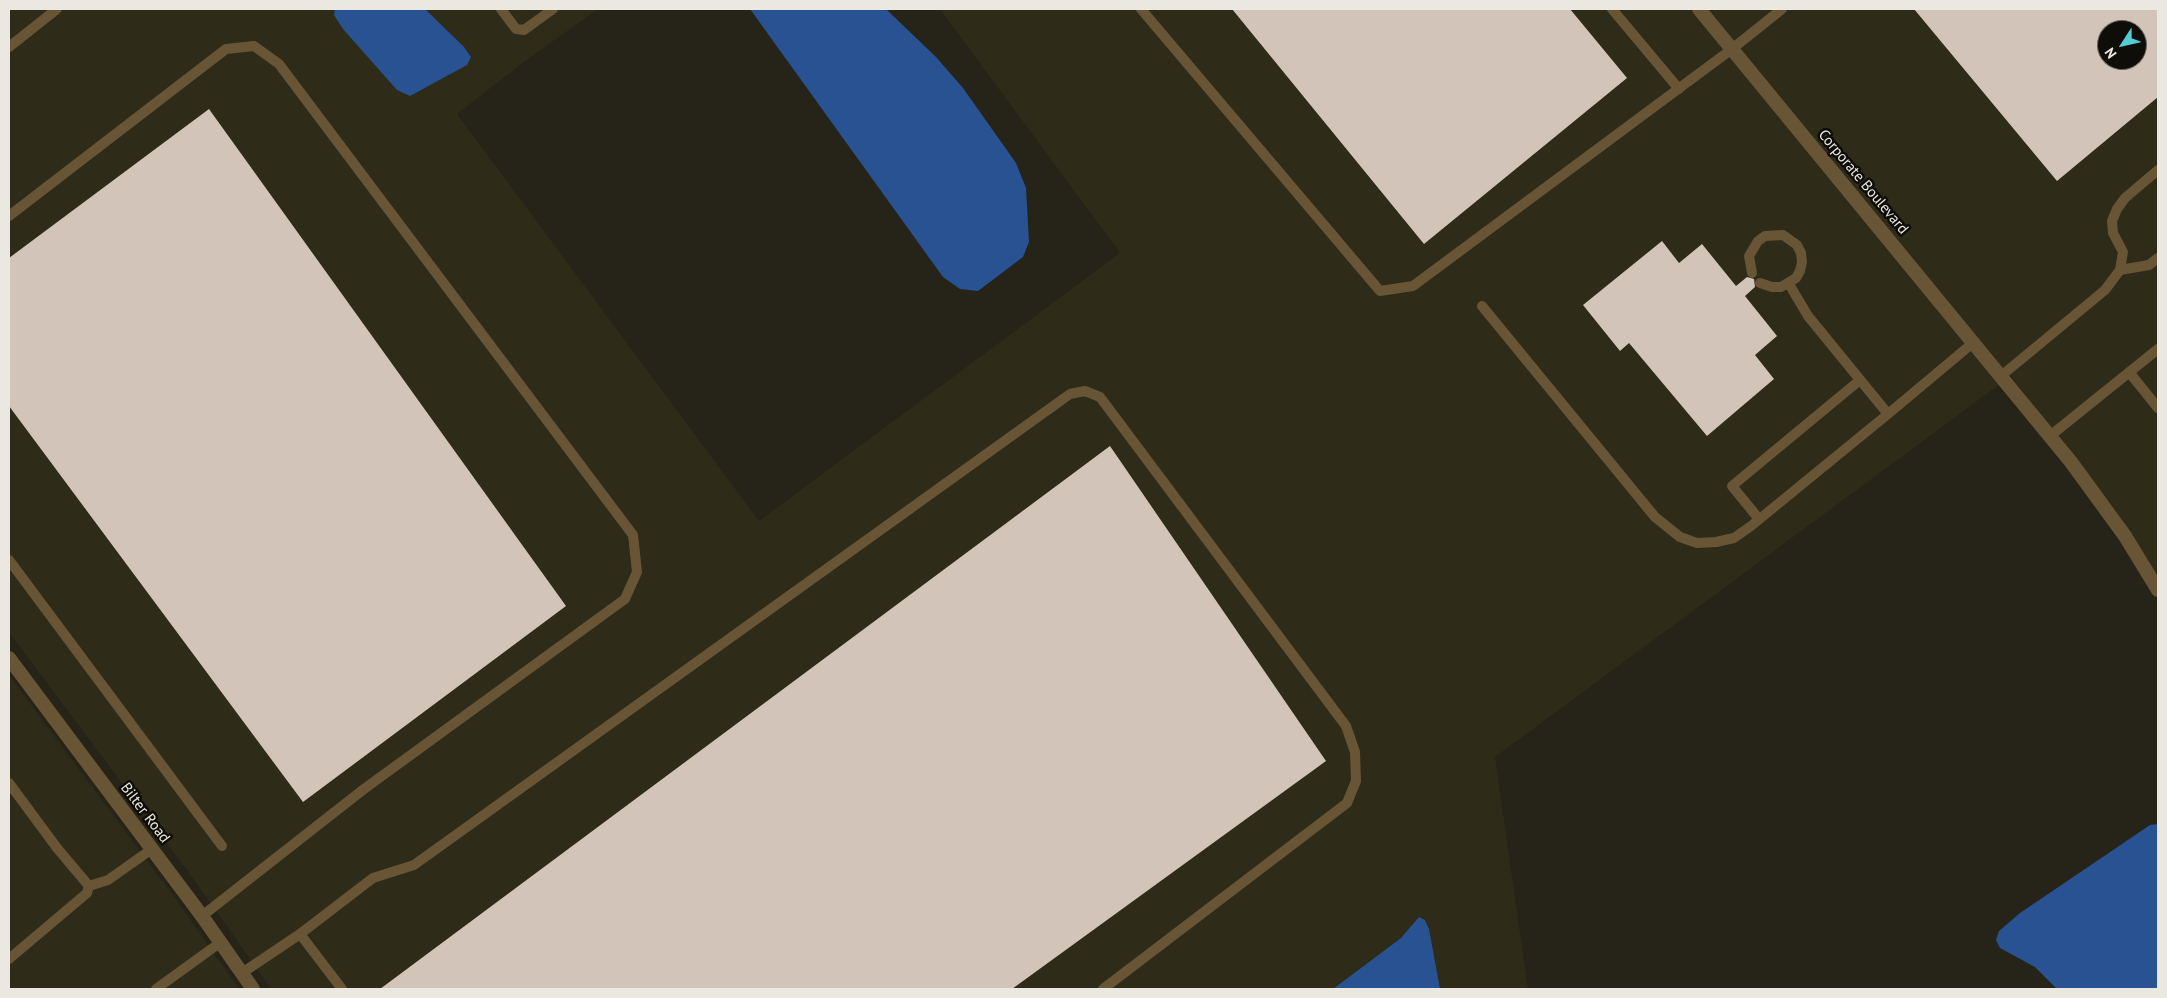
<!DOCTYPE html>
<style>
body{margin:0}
#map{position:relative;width:2167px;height:998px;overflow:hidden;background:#262418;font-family:"PT Sans",sans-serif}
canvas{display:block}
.frame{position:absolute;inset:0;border:10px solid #eae8e0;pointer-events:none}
.north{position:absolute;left:2097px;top:20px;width:50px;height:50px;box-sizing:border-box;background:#0e0d08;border:1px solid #66655e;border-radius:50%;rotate:235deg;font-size:14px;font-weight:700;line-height:20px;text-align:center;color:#eae8e0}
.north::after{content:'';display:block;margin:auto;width:18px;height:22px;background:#51ccd4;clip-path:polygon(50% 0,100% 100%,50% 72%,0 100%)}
</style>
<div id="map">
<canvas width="2167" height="998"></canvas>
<div class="frame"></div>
<div class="north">N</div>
</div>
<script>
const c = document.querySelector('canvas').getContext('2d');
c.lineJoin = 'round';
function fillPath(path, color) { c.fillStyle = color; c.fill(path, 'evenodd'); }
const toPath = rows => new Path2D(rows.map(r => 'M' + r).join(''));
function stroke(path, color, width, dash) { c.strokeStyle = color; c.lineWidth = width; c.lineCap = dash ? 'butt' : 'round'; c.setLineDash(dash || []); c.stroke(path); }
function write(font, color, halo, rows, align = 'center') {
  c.font = font + ' "PT Sans",sans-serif'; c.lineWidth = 5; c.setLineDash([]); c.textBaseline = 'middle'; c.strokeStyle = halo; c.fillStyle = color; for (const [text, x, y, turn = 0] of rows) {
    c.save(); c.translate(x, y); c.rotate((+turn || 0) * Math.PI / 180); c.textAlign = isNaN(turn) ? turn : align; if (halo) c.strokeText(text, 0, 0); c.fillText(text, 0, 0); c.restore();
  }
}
fillPath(toPath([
 [9,9,598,9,521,64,457,114,759,521,1120,253,940,9,2158,9,2158,583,2087,475,2011,376,1495,757,1528,989,271,989,195,881,9,632],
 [2107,30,2137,30,2137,60,2107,60],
 [9,675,175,898,239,989,9,989]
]), '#2e2b18');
fillPath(toPath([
 [335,9,425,9,464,47,471,57,467,65,410,96,397,90,343,29,334,15],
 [750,9,886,9,936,57,963,88,1016,163,1026,188,1029,242,1023,257,978,291,960,289,943,277],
 [2158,824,2158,989,2057,989,2035,967,2000,948,1996,940,1999,931,2020,913,2150,825],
 [1419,917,1425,920,1429,929,1440,989,1333,989,1401,938]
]), '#285292');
fillPath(toPath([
 [1232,9,1570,9,1627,78,1424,244],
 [1914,9,2158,9,2158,97,2057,181],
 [2107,30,2137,30,2137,60,2107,60],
 [209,109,566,606,303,802,9,406,9,258],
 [1662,241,1679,263,1702,244,1736,286,1747,277,1754,279,1755,287,1745,296,1777,336,1755,355,1774,379,1707,436,1629,343,1620,351,1583,305],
 [1110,446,1326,761,1012,989,380,989]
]), '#d2c4b9');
stroke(toPath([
 [501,9,516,29,524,30,553,9],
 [1141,9,1380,291,1413,286,1732,49,1782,9],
 [1612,9,1679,89],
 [9,47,57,9],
 [9,216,226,49,254,46,279,64,633,535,637,572,625,599,364,789,202,916],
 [2120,270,2149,265,2158,258],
 [1752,273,1749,256,1758,241,1765,236,1783,235,1797,245,1801,253,1802,262,1800,271,1796,278,1781,287,1772,287,1760,283],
 [1789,284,1808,316,1888,414,1974,342],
 [1482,306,1655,517,1680,537,1697,543,1716,542,1734,538,1751,526,1888,414],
 [2129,372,2158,408],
 [2001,376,2105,290,2120,270,2123,252,2113,233,2112,221,2117,209,2125,198,2158,170],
 [2050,436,2158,349],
 [1759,519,1732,486,1860,380],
 [9,560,222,846],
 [9,783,57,848,89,886],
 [89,886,108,880,152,849],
 [300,934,342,989],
 [9,959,87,893,89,886],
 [242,973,300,934,373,878,414,865,1070,394,1085,391,1100,397,1346,726,1355,752,1356,781,1347,803,1103,989],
 [156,989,221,942]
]), '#675536', 10);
stroke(toPath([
 [1699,9,2071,462,2125,536,2158,590]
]), '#675536', 14);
stroke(toPath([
 [9,658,202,916,253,989]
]), '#675536', 14);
write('15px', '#eae8e0', '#0e0d08', [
 ["Corporate Boulevard",1863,182,50],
 ["Bilter Road",145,813,53]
]);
</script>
